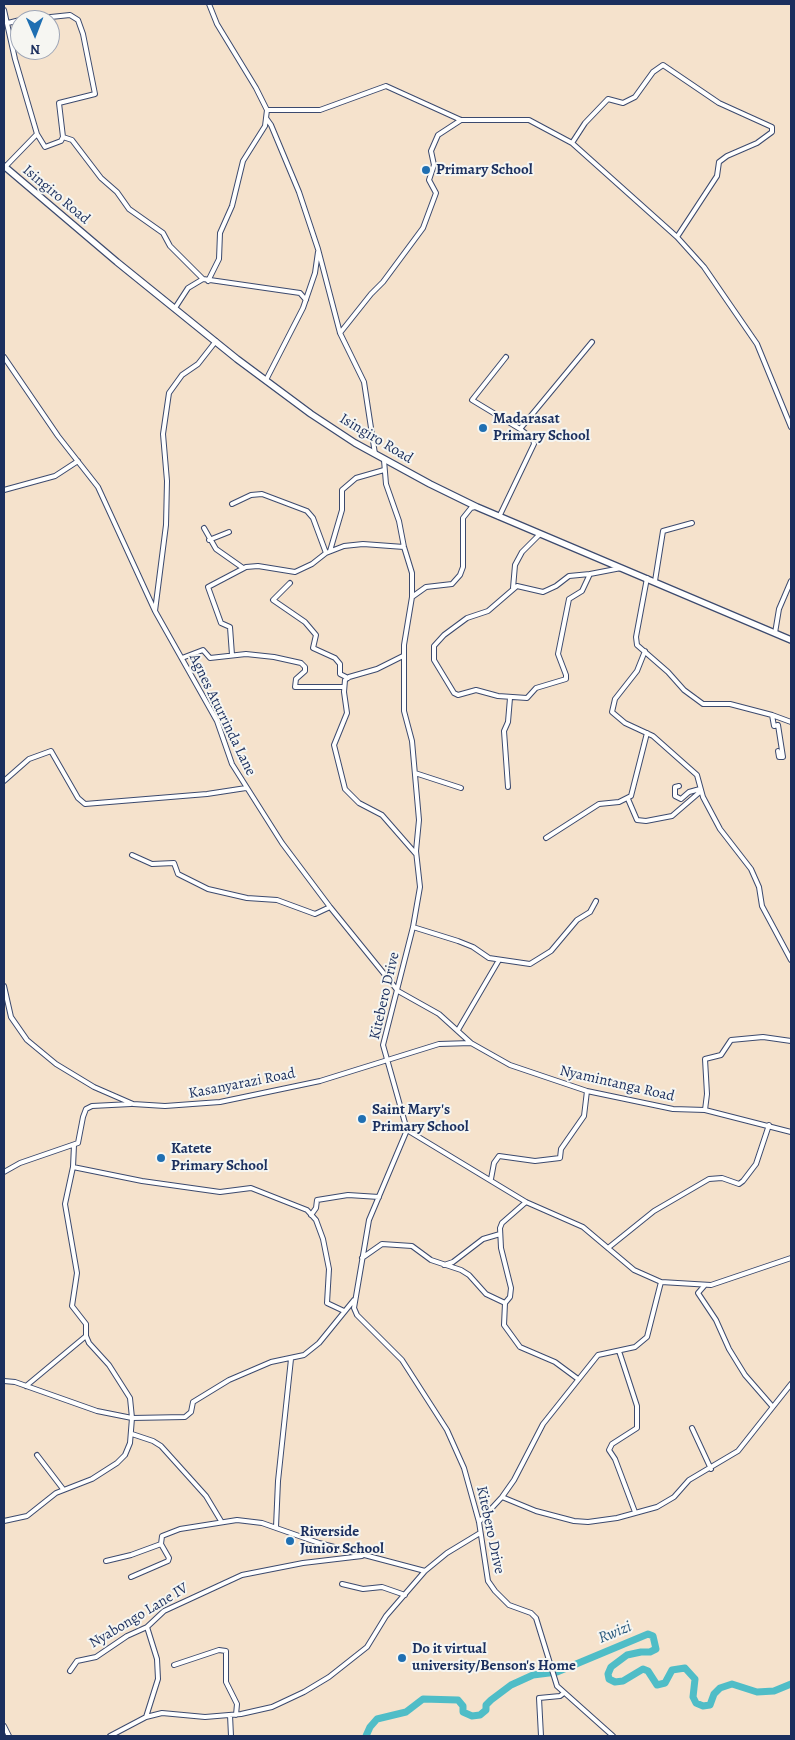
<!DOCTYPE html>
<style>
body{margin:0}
#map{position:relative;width:795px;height:1740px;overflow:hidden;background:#f5e2cc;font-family:Alegreya,serif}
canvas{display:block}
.frame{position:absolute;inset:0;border:5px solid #1b2f5e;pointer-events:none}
.north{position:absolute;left:10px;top:10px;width:50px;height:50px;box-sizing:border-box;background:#f6f6f2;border:1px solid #9ea6b7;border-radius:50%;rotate:179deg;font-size:14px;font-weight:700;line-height:20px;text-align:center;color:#1b2f5e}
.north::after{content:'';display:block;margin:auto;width:18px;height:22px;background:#1f6fb2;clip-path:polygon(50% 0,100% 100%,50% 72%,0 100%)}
</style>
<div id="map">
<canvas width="795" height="1740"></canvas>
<div class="frame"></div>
<div class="north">N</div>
</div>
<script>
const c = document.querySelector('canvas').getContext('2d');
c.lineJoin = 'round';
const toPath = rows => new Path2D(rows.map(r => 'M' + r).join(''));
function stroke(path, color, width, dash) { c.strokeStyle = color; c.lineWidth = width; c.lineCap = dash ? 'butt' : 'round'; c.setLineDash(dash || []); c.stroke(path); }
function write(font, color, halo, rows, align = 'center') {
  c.font = font + ' Alegreya,serif'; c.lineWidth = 4; c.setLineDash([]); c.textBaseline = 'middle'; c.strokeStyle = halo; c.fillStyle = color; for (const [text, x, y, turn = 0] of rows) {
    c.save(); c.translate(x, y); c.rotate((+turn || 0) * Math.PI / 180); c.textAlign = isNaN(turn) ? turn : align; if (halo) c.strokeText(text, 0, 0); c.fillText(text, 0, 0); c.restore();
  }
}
stroke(toPath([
 [366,1736,370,1727,377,1719,406,1712,423,1699,458,1700,463,1706,463,1712,472,1716,480,1715,486,1710,486,1705,491,1700,511,1685,533,1675,557,1672,648,1634,653,1636,656,1649,650,1652,641,1652,627,1655,611,1667,608,1674,609,1679,615,1682,623,1681,643,1669,648,1671,657,1685,665,1683,672,1670,685,1668,695,1679,693,1697,696,1703,703,1706,710,1705,714,1694,720,1688,732,1684,757,1692,774,1691,791,1684]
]), '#4fbdc7', 7);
const minor = toPath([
 [209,4,217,24,256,88,267,110,266,118,271,125,299,192,318,249,340,333,364,382,375,454],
 [4,10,15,59,37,134,5,167],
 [22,20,70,15,78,20,83,34,95,94,59,103,63,137,61,141,45,147,37,134],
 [8,23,20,20],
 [267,110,320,110,386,86,461,120,529,120,572,143,677,237,704,267,757,344,791,427],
 [63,137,72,140,101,178,117,192,129,209,163,233,170,246,203,279],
 [572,143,585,123,608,99,623,103,635,97,653,72,663,65,719,103,772,127,772,132,757,143,727,156,719,162,717,176,677,237],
 [208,281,219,259,220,233,232,206,243,161,265,126,266,118],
 [175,308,188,288,203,279,300,293,306,300],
 [340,333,371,294,383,282,423,228,436,193,429,180,434,165,431,151,438,135,461,120],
 [4,357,58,436,98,487,155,611,217,721,232,764,282,843,330,907,398,991,439,1014,471,1043],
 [266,380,303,308,315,273,318,252],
 [520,429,592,342],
 [384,460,386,484,399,521,404,547,412,573,412,597],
 [4,490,55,476,78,461],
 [232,504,251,495,262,494,307,511,313,518,326,553],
 [475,507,471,508,463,518,463,567,460,575,452,584,426,587,412,597,404,645,404,711,412,741,419,820,416,851,420,887,413,927,383,1045,407,1130,369,1220,354,1308,357,1315,402,1360,447,1430,464,1468,479,1522,488,1581,495,1591,509,1605,531,1613,536,1618,557,1686,613,1736],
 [499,517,534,444,533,439,520,429,472,400,506,357],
 [204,528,216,549,243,568],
 [209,540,229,532],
 [330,551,342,510,342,490,356,478,384,470],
 [590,574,569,576,556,586,543,592,517,586,488,611,467,618,444,635,434,646,434,660,454,693,458,695,476,690,498,696,527,698,536,688,566,679,566,675,558,654,569,599,582,591,590,574,621,568],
 [647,578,636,637,637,645,668,672,684,690,703,704,730,704,772,715,774,726,778,725,783,757,779,757,778,751],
 [655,581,663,531,692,523],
 [290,583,273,600,305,622,316,635,313,648,335,658,340,664,340,674,348,678],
 [513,588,515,565,522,552,540,534],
 [155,611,166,525,167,481,163,434,169,393,182,375,198,364,216,341],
 [775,633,779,609,791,581],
 [645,651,637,671,615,699,612,712,625,723,653,736,697,775,703,797,720,829,751,869,759,887,762,906,791,960],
 [232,655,230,627,221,623,208,587,246,567,258,566,295,572,312,564,326,553,344,546,363,544,404,547],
 [403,656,377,669,349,677,345,680,344,692,347,713,334,745,345,789,359,803,382,815,416,854],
 [182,658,203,650,210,658,246,654,274,657,301,663,305,667,305,671,296,679,295,687,344,687],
 [772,715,791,722],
 [415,773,461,788],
 [4,781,29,759,51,751,78,798,85,804,207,794,246,788],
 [679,786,675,787,675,796,681,799,689,792,700,789],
 [508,787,504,731,508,722,510,698],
 [628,799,637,820,646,821,672,816,701,791],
 [546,838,599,804,619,802,631,796,647,733],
 [132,855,152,864,174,863,178,874,208,889,247,898,277,900,315,914,330,907],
 [413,927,458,941,473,947,489,958,530,964,551,951,577,920,590,912,596,901],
 [4,986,11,1017,27,1040,56,1064,94,1087,133,1104,165,1106,220,1102,320,1081,439,1044,471,1043,510,1065,587,1091,673,1109,705,1110,791,1132],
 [458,1030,499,960],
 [705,1110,707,1094,705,1059,721,1055,731,1040,763,1037,791,1041],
 [407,1130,526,1202,583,1227,634,1270,661,1282,711,1285,791,1258],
 [73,1167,142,1181,220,1192,251,1188,307,1210,316,1220,323,1239,329,1269,327,1303,344,1311],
 [4,1172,20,1163,78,1143,83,1117,86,1109,92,1106,131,1104],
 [491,1179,494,1163,499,1156,535,1161,560,1158,561,1149,584,1116,587,1091],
 [526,1202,502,1223,500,1228,501,1248,511,1288,510,1297,505,1303,504,1325,520,1347,555,1362,578,1379],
 [311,1215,316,1208,317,1200,348,1195,379,1197],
 [608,1248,654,1211,709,1179,722,1178,739,1184,743,1181,756,1164,769,1125],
 [362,1258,382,1244,412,1246,431,1260,461,1270,469,1275,486,1294,505,1303],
 [444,1265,453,1262,483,1239,500,1234],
 [705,1285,698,1293,716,1320,729,1349,745,1375,772,1406],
 [619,1351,637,1406,637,1428,612,1444,609,1450,615,1459,635,1512],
 [4,1381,15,1382,97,1411,132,1418,130,1398,109,1365,89,1343,86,1336,86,1324,72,1306,77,1273,65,1204,73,1167,74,1145],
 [26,1386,86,1336],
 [692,1428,711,1469],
 [132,1434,153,1441,161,1446,206,1496,221,1521],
 [37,1455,63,1489],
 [502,1497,536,1511,574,1521,588,1522,617,1518,657,1507,674,1497,689,1480,738,1451,791,1384],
 [4,1521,27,1516,56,1493,92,1479,117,1463,125,1455,130,1443,132,1418,185,1417,191,1412,193,1402,229,1380,271,1362,304,1355,319,1343,354,1300],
 [479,1522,502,1497,514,1480,543,1424,598,1355,635,1347,647,1337,661,1282],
 [276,1527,278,1481,291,1359],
 [106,1561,131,1555,161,1544,162,1536,180,1529,237,1520,262,1523,319,1543,425,1571],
 [131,1577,168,1561,169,1558,161,1544],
 [342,1584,363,1589,382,1587,405,1595],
 [174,1665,219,1650,226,1651,226,1682,237,1704,236,1715],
 [70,1671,77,1661,96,1657,127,1636,147,1627,164,1611,242,1575,303,1563,362,1556],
 [230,1715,231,1736],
 [146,1717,158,1679,157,1659,147,1627],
 [4,1726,9,1736],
 [110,1736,146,1717,162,1713,205,1717,241,1714,272,1707,304,1692,329,1677,367,1647,386,1616,425,1571,447,1553,480,1533],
 [541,1736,539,1698,560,1696,564,1693]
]);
const primary = toPath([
 [4,166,117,262,237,359,311,414,355,443,430,484,477,507,791,640]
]);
stroke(minor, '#3c4a6e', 6);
stroke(primary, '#3c4a6e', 8);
stroke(minor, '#fff', 4);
stroke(primary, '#fff', 5.5);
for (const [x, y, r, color] of [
 [426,170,5,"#1f6fb2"],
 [483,428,5,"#1f6fb2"],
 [362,1119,5,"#1f6fb2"],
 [161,1158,5,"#1f6fb2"],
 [290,1541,5,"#1f6fb2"],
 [402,1658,5,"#1f6fb2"]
]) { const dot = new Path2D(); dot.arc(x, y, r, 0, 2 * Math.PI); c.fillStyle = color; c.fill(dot); stroke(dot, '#f6f6f2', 2); }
write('bold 15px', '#1b2f5e', '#f6f6f2', [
 ["Primary School",436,170],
 ["Madarasat",493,419],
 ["Primary School",493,436],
 ["Saint Mary's",372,1110],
 ["Primary School",372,1127],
 ["Katete",171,1149],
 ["Primary School",171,1166],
 ["Riverside",300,1532],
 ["Junior School",300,1549],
 ["Do it virtual",412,1649],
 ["university/Benson's Home",412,1666]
], 'left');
write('15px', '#1b2f5e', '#f6f6f2', [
 ["Isingiro Road",56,195,40],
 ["Isingiro Road",376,439,31],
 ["Agnes Aturrinda Lane",222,715,64],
 ["Kitebero Drive",385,996,-77],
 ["Kasanyarazi Road",242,1084,-11],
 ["Nyamintanga Road",617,1084,13],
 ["Kitebero Drive",490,1530,78],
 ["Nyabongo Lane IV",139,1616,-31]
]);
write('italic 16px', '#2b5a7e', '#f6f6f2', [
 ["Rwizi",615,1633,-22]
]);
</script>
